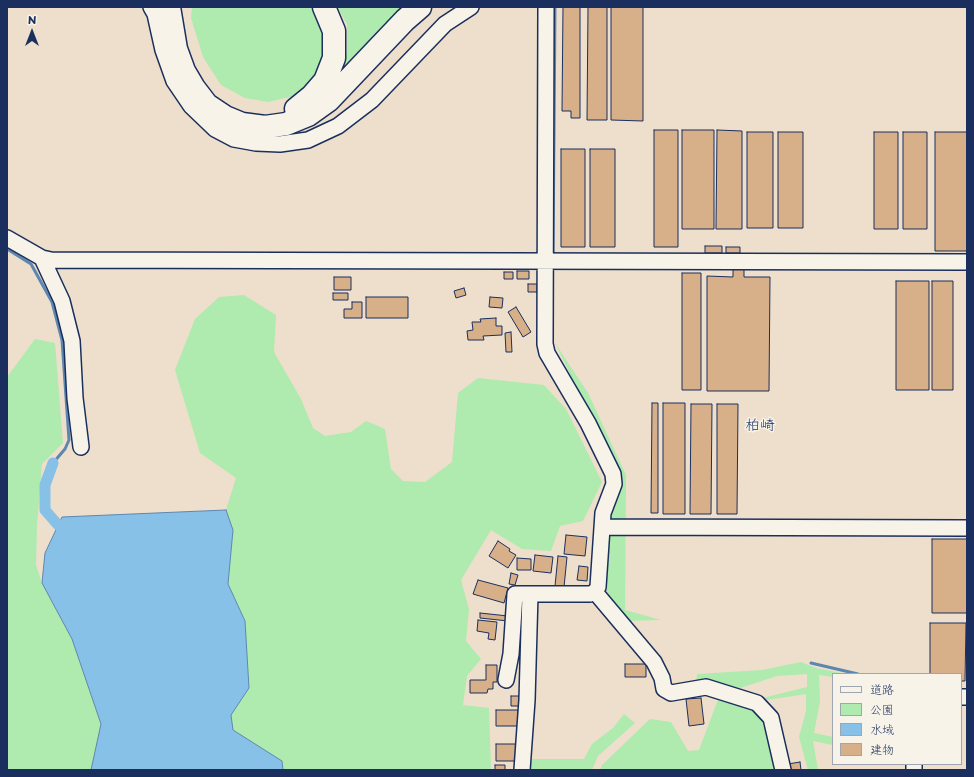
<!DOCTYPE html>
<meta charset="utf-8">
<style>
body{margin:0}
#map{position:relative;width:974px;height:777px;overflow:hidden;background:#eddfcb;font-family:"Playpen Sans","Klee One",sans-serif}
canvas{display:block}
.frame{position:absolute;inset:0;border:8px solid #1b2f5e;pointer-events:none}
.legend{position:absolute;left:832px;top:673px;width:130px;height:92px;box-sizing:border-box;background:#f7f3e8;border:1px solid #9fa5b1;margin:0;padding:5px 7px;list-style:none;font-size:12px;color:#1b2f5e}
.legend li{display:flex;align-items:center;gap:8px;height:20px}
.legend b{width:20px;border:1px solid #9fa5b1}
.north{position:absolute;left:12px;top:12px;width:40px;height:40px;-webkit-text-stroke:3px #f7f3e8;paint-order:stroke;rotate:0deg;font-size:11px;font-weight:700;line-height:16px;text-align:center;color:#1b2f5e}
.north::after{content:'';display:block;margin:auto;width:14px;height:18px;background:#1b2f5e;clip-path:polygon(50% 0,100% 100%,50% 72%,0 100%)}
</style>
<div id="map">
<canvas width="974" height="777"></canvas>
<div class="frame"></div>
<ul class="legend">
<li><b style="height:5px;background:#f7f3e8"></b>道路</li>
<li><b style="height:11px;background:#afeaae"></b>公園</li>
<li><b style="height:11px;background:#88c1e7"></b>水域</li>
<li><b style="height:11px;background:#d7af88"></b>建物</li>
</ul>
<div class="north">N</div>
</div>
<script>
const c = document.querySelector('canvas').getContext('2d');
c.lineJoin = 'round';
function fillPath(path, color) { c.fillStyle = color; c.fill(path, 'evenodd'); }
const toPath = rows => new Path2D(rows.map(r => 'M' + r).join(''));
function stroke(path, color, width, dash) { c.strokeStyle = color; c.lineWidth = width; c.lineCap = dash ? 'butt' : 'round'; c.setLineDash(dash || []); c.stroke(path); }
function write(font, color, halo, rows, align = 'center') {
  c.font = font + ' "Playpen Sans","Klee One",sans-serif'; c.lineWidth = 3; c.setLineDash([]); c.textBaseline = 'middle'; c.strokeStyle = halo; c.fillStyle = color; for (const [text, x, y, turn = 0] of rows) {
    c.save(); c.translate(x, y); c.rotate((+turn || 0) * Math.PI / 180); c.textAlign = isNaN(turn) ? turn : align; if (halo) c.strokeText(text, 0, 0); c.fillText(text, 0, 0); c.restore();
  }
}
fillPath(toPath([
 [192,7,309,7,318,16,325,49,314,79,294,96,268,102,245,98,221,85,203,57,191,18],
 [337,7,408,7,338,76,347,51,347,24],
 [244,295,276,315,274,352,301,399,313,428,325,436,351,432,366,421,385,429,391,469,403,481,425,482,452,462,458,393,478,378,544,385,566,409,602,482,583,521,560,526,551,551,522,549,491,530,461,580,469,609,466,641,481,659,467,676,463,705,489,708,491,770,283,770,282,761,233,730,231,715,249,688,245,621,228,584,233,530,226,510,236,478,200,453,175,370,195,319,219,297],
 [35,339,55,343,63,443,42,464,37,525,36,565,42,583,72,639,101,724,91,770,7,770,7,377],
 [555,343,588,393,626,475,625,610,661,620,626,621,606,594,611,516,621,480],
 [801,662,816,668,846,674,833,674,833,677,819,675,820,701,814,733,833,737,833,745,813,741,818,770,808,770,799,737,806,711,806,694,767,700,759,699,807,687,807,674,777,676,734,690,696,683,697,674,762,670],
 [719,697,753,707,767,723,777,770,600,770,602,765,650,719,671,722,688,751,699,750],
 [624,714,635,723,598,756,592,770,529,770,532,759,584,759,592,744,613,728]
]), '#afeaae');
const water = toPath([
 [226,510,233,530,228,584,245,621,249,688,231,715,233,730,282,761,283,770,91,770,101,724,72,639,42,583,45,553,62,517,226,510]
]);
fillPath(water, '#88c1e7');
stroke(water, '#5c87b0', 1);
stroke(toPath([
 [7,249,31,264,52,302,62,340,69,440,65,449,53,463],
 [553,253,555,7],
 [811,663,858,674]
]), '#5c87b0', 3);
stroke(toPath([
 [53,463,45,485,45,510,58,525]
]), '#88c1e7', 11);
const building = toPath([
 [563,7,580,7,580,118,571,118,571,111,562,111,563,7],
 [588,7,607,7,607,120,587,120,588,7],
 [611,7,643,7,643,121,611,120,611,7],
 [654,130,678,130,678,247,654,247,654,130],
 [682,130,714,130,714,229,682,229,682,130],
 [717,130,742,131,742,229,716,229,717,130],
 [747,132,773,132,773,228,747,228,747,132],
 [778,132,803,132,803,228,778,228,778,132],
 [874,132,898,132,898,229,874,229,874,132],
 [903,132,927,132,927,229,903,229,903,132],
 [935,132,967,132,967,251,935,251,935,132],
 [561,149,585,149,585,247,561,247,561,149],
 [590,149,615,149,615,247,590,247,590,149],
 [705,246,722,246,722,253,705,253,705,246],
 [726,247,740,247,740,253,726,253,726,247],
 [733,269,744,269,744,277,770,277,769,391,707,391,707,276,733,277,733,269],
 [517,271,529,271,529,279,517,279,517,271],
 [504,272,513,272,513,279,504,279,504,272],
 [682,273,701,273,701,390,682,390,682,273],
 [334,277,351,277,351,290,334,290,334,277],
 [896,281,929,281,929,390,896,390,896,281],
 [932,281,953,281,953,390,932,390,932,281],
 [528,284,537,284,537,292,528,292,528,284],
 [464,288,466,295,456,298,454,291,464,288],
 [333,293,348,293,348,300,333,300,333,293],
 [366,297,408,297,408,318,366,318,366,297],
 [490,297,503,298,502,308,489,307,490,297],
 [352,302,362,302,362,318,344,318,344,309,352,309,352,302],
 [516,307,531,332,523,337,508,312,516,307],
 [496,318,496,326,502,326,502,335,483,336,484,340,468,340,467,331,473,330,472,322,481,322,480,319,496,318],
 [511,332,512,352,506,352,505,333,511,332],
 [652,403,658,403,658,513,651,513,652,403],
 [663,403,685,403,685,514,663,514,663,403],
 [691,404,712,404,711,514,690,514,691,404],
 [717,404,738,404,737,514,717,514,717,404],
 [566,535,587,537,585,556,564,554,566,535],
 [932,539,967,539,967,613,932,613,932,539],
 [498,541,510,549,509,551,516,555,508,568,489,556,498,541],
 [535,555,553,557,551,573,533,571,535,555],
 [558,556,567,557,564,587,555,586,558,556],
 [517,558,531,559,531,570,517,570,517,558],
 [579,566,588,567,587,581,577,580,579,566],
 [511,573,518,575,515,585,509,584,511,573],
 [478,580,508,588,504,603,473,594,478,580],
 [480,613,508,616,508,621,480,618,480,613],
 [478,620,497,622,495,640,488,639,489,633,477,631,478,620],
 [930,623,966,623,965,681,961,681,961,674,930,674,930,623],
 [625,664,646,664,646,677,625,677,625,664],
 [486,665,497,665,497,682,493,682,493,689,488,689,487,693,470,693,470,680,486,680,486,665],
 [511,696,521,696,521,706,511,706,511,696],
 [701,698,704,724,689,726,686,699,701,698],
 [496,710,518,710,518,726,496,726,496,710],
 [496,744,518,744,518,761,496,761,496,744],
 [800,762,801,770,789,770,788,764,800,762],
 [495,765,505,765,505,770,495,770,495,765]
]);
fillPath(building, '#d7af88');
stroke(building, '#1b2f5e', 1);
const minor = toPath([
 [151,7,155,14,163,50,174,81,191,106,215,129,234,139,256,143,280,144,308,140,338,126,372,100,445,24,471,7],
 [7,238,42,258,51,260,967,262],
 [42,258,62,301,72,341,75,398,81,447],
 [602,527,967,528],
 [595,592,654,662,662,678,664,689,671,693,706,687,757,703,771,718,783,770],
 [506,680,511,654,515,594,530,594],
 [961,697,967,697],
 [914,764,914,770],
 [522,770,527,700,530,594,590,594,595,592,598,587,603,513,614,484,613,474,588,423,547,353,545,344,546,7]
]);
const highway = toPath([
 [169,7,176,49,184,71,194,88,207,105,225,117,242,124,265,127,286,124,308,115,329,100,405,20,420,7],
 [296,109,312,96,325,81,334,58,334,31,324,7]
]);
stroke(minor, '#1b2f5e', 18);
stroke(highway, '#1b2f5e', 25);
stroke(minor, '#f7f3e8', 15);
stroke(highway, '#f7f3e8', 22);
write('15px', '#1b2f5e', '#f7f3e8', [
 ["柏崎",760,426]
]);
</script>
